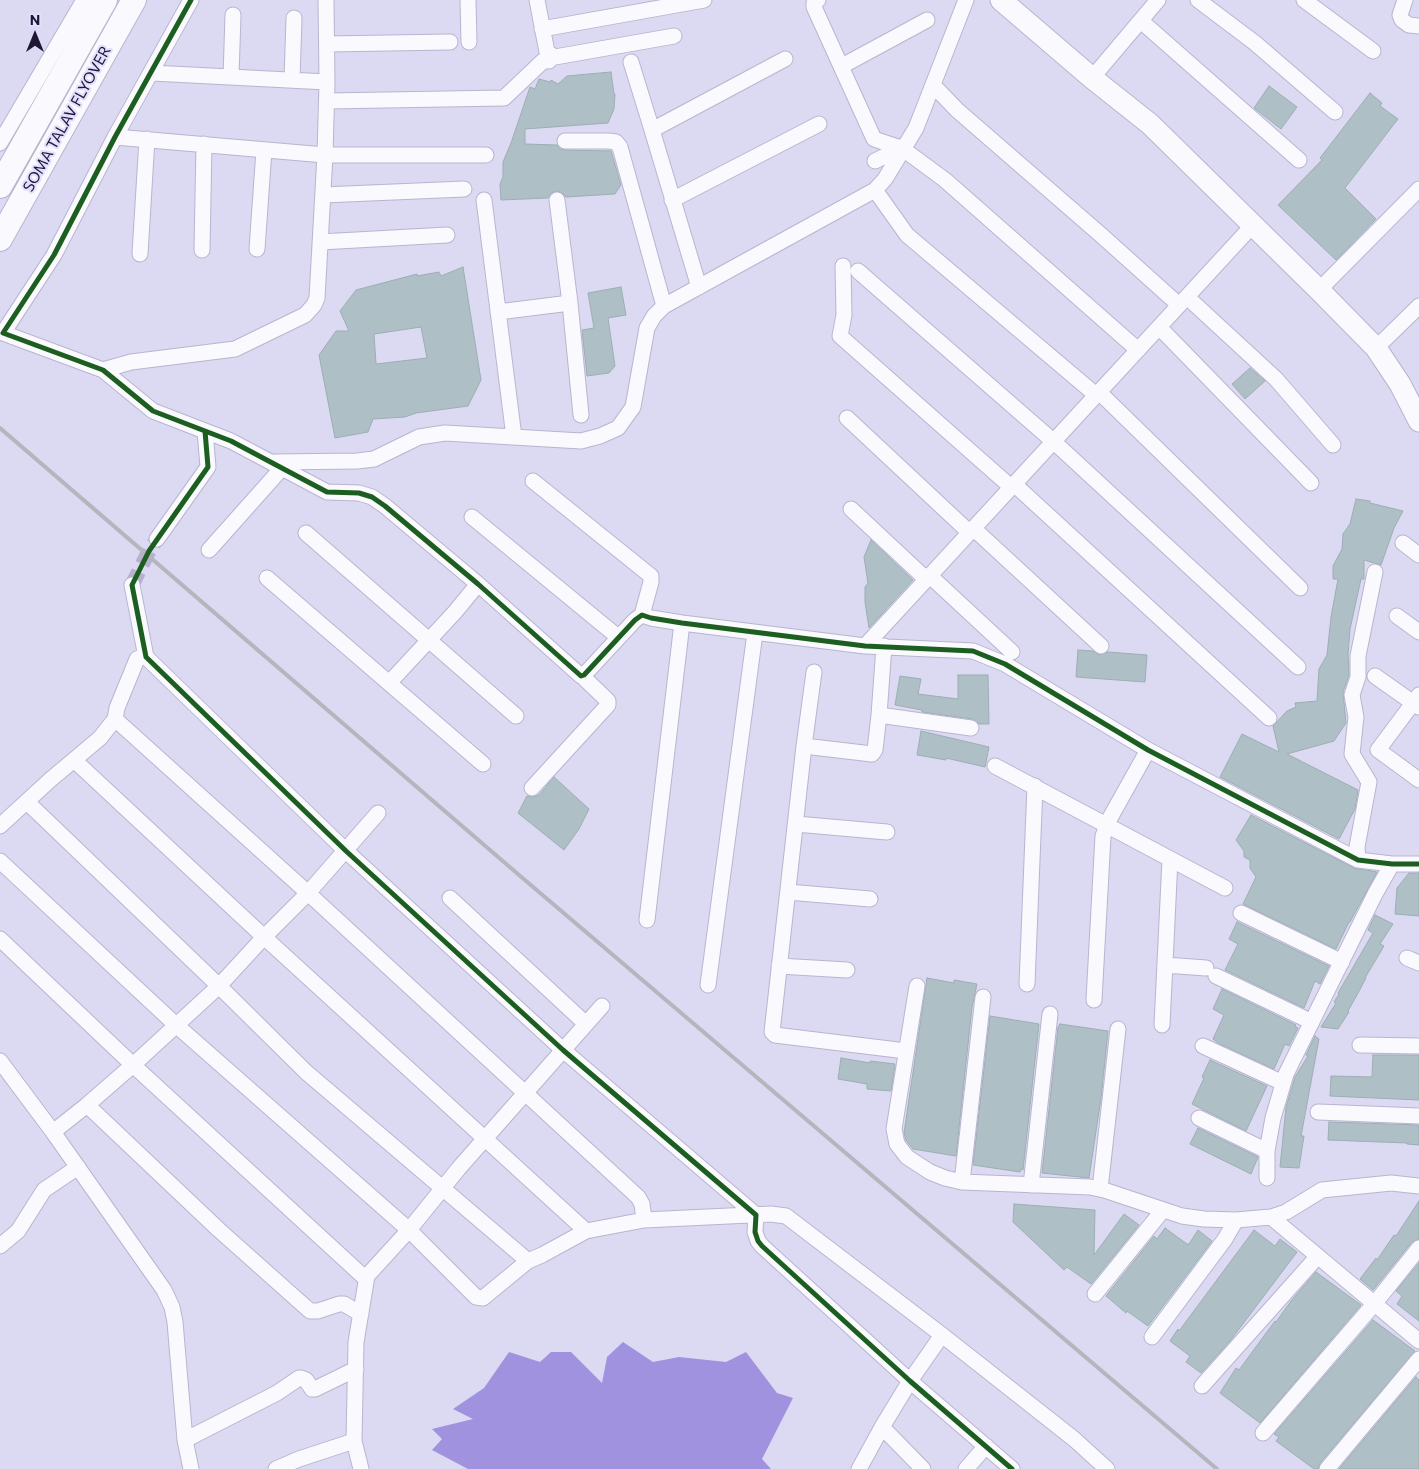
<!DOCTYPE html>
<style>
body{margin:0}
#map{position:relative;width:1419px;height:1469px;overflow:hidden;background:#dcd9f3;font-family:Commissioner,sans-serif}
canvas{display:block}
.north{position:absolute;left:10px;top:10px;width:50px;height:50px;-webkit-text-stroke:4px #e1defe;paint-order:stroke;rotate:0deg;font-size:14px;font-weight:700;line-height:20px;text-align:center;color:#1d1734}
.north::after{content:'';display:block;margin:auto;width:18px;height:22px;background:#1d1734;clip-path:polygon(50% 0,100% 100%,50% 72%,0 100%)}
</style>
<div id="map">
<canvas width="1419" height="1469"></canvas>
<div class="north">N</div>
</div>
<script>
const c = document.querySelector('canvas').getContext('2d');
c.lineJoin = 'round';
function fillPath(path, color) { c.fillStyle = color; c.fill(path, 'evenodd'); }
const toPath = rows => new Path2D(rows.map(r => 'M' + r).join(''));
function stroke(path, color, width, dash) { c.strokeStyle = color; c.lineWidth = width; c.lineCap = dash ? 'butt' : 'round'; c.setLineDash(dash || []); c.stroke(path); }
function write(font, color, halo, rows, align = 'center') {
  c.font = font + ' Commissioner,sans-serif'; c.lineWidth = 4; c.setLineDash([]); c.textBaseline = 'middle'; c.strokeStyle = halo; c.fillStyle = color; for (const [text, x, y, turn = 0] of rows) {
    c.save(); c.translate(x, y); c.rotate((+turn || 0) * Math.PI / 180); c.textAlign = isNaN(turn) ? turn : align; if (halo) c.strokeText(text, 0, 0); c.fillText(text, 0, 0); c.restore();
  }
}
fillPath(toPath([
 [623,1342,653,1362,679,1357,726,1362,746,1352,777,1393,793,1398,762,1459,771,1469,468,1469,432,1450,442,1439,432,1429,473,1419,453,1409,484,1388,509,1352,540,1362,551,1352,571,1352,602,1383,607,1357]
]), '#a092df');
const building = toPath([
 [611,72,614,94,615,94,614,109,608,123,525,129,525,144,557,145,560,149,565,150,611,151,621,185,615,194,566,197,561,192,556,191,551,193,548,198,501,200,500,184,503,177,503,162,511,143,530,87,535,89,539,79,550,82,551,80,558,84,567,76,611,72],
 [1269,86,1297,107,1281,129,1254,108,1269,86],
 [1370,93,1382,103,1380,106,1398,119,1345,188,1376,219,1336,260,1278,205,1322,160,1320,158,1370,93],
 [463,267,481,380,468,406,416,413,405,417,373,419,368,432,335,438,319,355,336,331,349,331,340,311,356,290,417,274,417,276,439,272,441,276,463,267],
 [421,327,427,358,376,364,374,334,421,327],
 [621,287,626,315,608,318,615,366,609,373,587,376,582,330,594,328,588,293,621,287],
 [1250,368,1265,381,1245,399,1232,384,1250,368],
 [1356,499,1370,501,1370,503,1403,511,1394,528,1381,565,1364,560,1364,579,1361,579,1350,629,1348,655,1349,675,1343,692,1346,723,1334,741,1287,754,1358,790,1355,809,1339,839,1220,777,1242,734,1279,752,1273,726,1287,711,1296,707,1295,703,1317,701,1319,669,1327,655,1331,617,1338,579,1333,579,1333,566,1342,549,1343,534,1350,524,1356,499],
 [871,540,913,580,869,628,865,602,865,587,868,583,864,557,871,540],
 [1078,650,1093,651,1099,655,1108,652,1147,655,1145,682,1076,677,1078,650],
 [958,675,988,675,989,724,979,724,972,719,922,712,922,710,895,705,900,676,921,679,918,694,958,699,958,675],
 [921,731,989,747,985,767,946,758,946,760,917,755,921,731],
 [554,777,589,809,579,829,564,850,518,813,527,796,534,797,539,795,554,777],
 [1251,815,1354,868,1377,872,1350,922,1349,922,1336,949,1243,904,1256,877,1250,868,1250,860,1244,857,1244,851,1236,840,1251,815],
 [1409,873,1419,873,1419,916,1395,914,1397,888,1409,873],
 [1375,915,1393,924,1380,944,1384,946,1365,978,1366,978,1357,995,1348,1011,1349,1012,1338,1029,1321,1027,1336,1003,1334,1002,1339,994,1338,993,1373,933,1368,930,1375,915],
 [1237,922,1329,966,1320,984,1315,981,1304,1008,1225,970,1238,944,1229,939,1237,922],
 [927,978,954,983,954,980,977,984,972,1007,956,1156,913,1149,906,1140,904,1133,927,978],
 [1222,989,1296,1025,1295,1027,1298,1028,1289,1046,1285,1044,1274,1069,1218,1043,1213,1039,1224,1015,1213,1009,1222,989],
 [990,1016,1039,1024,1023,1170,1021,1169,1020,1172,973,1165,990,1016],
 [1060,1024,1108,1031,1101,1098,1089,1178,1042,1173,1058,1027,1060,1024],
 [1315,1036,1319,1039,1301,1136,1304,1136,1299,1168,1280,1167,1286,1107,1295,1077,1308,1056,1306,1055,1315,1036],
 [1373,1055,1419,1055,1419,1100,1330,1096,1331,1076,1372,1077,1373,1055],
 [841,1058,870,1063,870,1061,895,1064,891,1091,867,1089,867,1084,838,1079,841,1058],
 [1210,1060,1267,1086,1246,1131,1192,1104,1204,1078,1202,1077,1210,1060],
 [1329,1122,1419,1125,1419,1145,1407,1144,1407,1143,1328,1140,1329,1122],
 [1198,1128,1258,1157,1251,1174,1190,1144,1198,1128],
 [1419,1201,1419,1239,1412,1242,1373,1290,1360,1279,1376,1258,1377,1260,1394,1235,1396,1236,1419,1201],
 [1014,1204,1095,1210,1094,1255,1124,1214,1139,1225,1091,1284,1067,1267,1064,1270,1013,1222,1014,1204],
 [1165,1228,1187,1244,1189,1244,1198,1230,1212,1241,1148,1326,1127,1311,1126,1313,1106,1296,1154,1236,1157,1239,1165,1228],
 [1254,1230,1275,1246,1280,1239,1297,1252,1230,1341,1201,1373,1186,1362,1190,1356,1170,1341,1178,1329,1179,1331,1254,1230],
 [1419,1263,1419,1321,1397,1304,1402,1296,1396,1291,1419,1263],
 [1316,1272,1361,1305,1260,1423,1220,1393,1236,1368,1239,1370,1275,1321,1276,1322,1291,1301,1316,1272],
 [1373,1320,1415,1351,1320,1463,1318,1469,1314,1469,1276,1441,1279,1437,1274,1434,1373,1320],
 [1416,1377,1419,1380,1419,1469,1339,1469,1416,1377]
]);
fillPath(building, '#aec0c6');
stroke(building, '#9baeb3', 1);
stroke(toPath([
 [132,585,149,551,157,539]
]), '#b6b2cd', 15, [15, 8]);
const street = toPath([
 [191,0,115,137,54,255,3,333,103,370,153,411,231,441,327,492,359,493,372,497,385,506,478,584,581,676,584,675,635,620,642,615,651,618,682,623,865,646,973,651,1005,664,1148,750,1358,860,1392,864,1419,864],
 [326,0,327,82],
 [468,0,469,42],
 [537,0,547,52,555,57,674,36],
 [818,0,814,3,814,7,874,139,901,148,875,161],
 [1198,0,1255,43,1335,112],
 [1304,0,1373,51],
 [1405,0,1400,15,1402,20,1409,25,1419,26],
 [1141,21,1299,160],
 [542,29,704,0],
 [327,44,450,42],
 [631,62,652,130],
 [842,66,927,20],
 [231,77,233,15],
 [1092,78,1158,0],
 [292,80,294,18],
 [933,85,957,110,1101,235,1179,305],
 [327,101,504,98,543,61,549,61],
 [115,137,325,155,486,155],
 [565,141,609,141,616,142,620,147,664,306],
 [0,143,84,0],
 [903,149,945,180,1138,350],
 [875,190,907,235,1096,395],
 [323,195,464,189],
 [484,200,514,437],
 [557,200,570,303,581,415],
 [672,200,819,124],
 [320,242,447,235],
 [257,249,264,150],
 [202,250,204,144],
 [140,254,147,139],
 [843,266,844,315,840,336,1011,487],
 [858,271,1053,441,1298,667],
 [699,287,652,130,785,59],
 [1319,290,1419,189],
 [1187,297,1276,379,1333,445],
 [498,312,570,303],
 [1159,327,1311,483],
 [1376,348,1419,306],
 [103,370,131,362,235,349,305,315,314,305,317,298,325,155,327,82,152,73],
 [1099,392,1300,588],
 [847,418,969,532],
 [274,462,357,461,374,459,419,437,445,433,581,441,600,436,618,428,633,407,647,328,654,316,664,306,875,190,885,179,916,128,966,0],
 [533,481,651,576,651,582,642,615],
 [1014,484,1269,718],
 [851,509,926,579],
 [472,517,618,637],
 [973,528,1101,646],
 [306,533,516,716],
 [157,539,208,467,205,431],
 [1403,543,1419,555],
 [209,550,282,468],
 [929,575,1012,652],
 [267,578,483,764],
 [132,585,146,657,346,851,563,1050,756,1215,755,1232,758,1241,762,1246,910,1381,1012,1469],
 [1397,616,1419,632],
 [865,646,1253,225],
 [884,646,879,715,971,728],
 [814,672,804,746,772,1032,775,1035,906,1051],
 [1375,676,1419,707],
 [389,683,455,612,478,584],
 [1419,695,1378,750,1419,780],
 [115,719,308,893,638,1197,642,1204,644,1220],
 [804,746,872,754,875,750,879,715],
 [74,760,264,937,308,893,378,813],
 [995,766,1225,888],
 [532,788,608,705,608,701,582,676],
 [27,802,219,986,306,1072,528,1261,542,1255,586,1231],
 [796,824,887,832],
 [0,826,50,780,100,738,115,719,117,708,137,659,143,656,146,657],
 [1358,860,1357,847,1369,782,1352,754,1356,717,1352,695,1358,677,1358,656,1375,572],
 [0,861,176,1025,409,1230,476,1297,483,1298,528,1261],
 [788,892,870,899],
 [450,898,586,1024],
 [1241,913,1342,962],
 [647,920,682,623],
 [0,939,133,1065,366,1279],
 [1407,958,1419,963],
 [1165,965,1206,968],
 [779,966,847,970],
 [1216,976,1312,1022],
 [1027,984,1035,786],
 [708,985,755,633],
 [917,986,894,1129,897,1144,907,1157,930,1172,945,1178,962,1182,1090,1187,1104,1190,1182,1216,1204,1219,1236,1220,1271,1217,1286,1212,1322,1190,1391,1183,1419,1186],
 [1094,1000,1103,836,1110,818,1148,750],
 [1162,1025,1170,859],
 [1360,1045,1419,1046],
 [1203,1046,1283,1083],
 [0,1061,53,1132,164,1290,172,1307,175,1322,185,1440,191,1469],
 [87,1105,219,1230,310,1311,318,1311,339,1304,344,1304,361,1314],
 [1318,1112,1419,1116],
 [1199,1118,1267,1151],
 [53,1132,87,1105,133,1065,219,986,264,937,586,1231,644,1220,771,1214,786,1216,942,1335,1074,1439,1107,1469],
 [1267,1178,1267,1151,1273,1118,1286,1074,1375,894,1392,864],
 [962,1182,983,997],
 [1031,1185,1050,1014],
 [1100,1189,1118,1029],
 [1271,1217,1419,1341],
 [0,1246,18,1231,44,1190,78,1167],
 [1095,1294,1163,1210],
 [1152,1337,1225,1239,1236,1220],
 [1202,1386,1318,1256],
 [882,1427,923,1469],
 [1263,1433,1375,1303,1419,1248],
 [185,1440,277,1393,299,1378,301,1378,306,1380,312,1389,315,1389,356,1369],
 [276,1469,299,1459,354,1441],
 [361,1469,354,1441,356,1342,367,1276,409,1230,459,1168,602,1006],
 [859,1469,882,1427,910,1381,942,1335],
 [966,1469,986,1446],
 [1327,1469,1419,1359]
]);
const secondary = toPath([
 [1001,0,1092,78,1150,124,1319,290,1376,348,1400,384,1419,421]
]);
const primary = toPath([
 [0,186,105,0],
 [0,239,134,0]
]);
stroke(street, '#b8b5cf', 17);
stroke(secondary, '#b8b5cf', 23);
stroke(primary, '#b8b5cf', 26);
stroke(street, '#faf9fd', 15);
stroke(secondary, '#faf9fd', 21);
stroke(primary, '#faf9fd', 24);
stroke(toPath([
 [0,428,519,875,1217,1469]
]), '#b6b4bc', 4);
stroke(toPath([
 [191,0,115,137,54,255,3,333,103,370,153,411,231,441,327,492,359,493,372,497,385,506,478,584,581,676,584,675,635,620,642,615,651,618,682,623,865,646,973,651,1005,664,1148,750,1358,860,1392,864,1419,864],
 [205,431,208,467,149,551,132,585,146,657,346,851,563,1050,756,1215,755,1232,758,1241,762,1246,910,1381,1012,1469]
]), '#1b5e20', 5);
write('15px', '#1d1734', '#e1defe', [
 ["SOMA TALAV FLYOVER",67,119,-61]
]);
</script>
